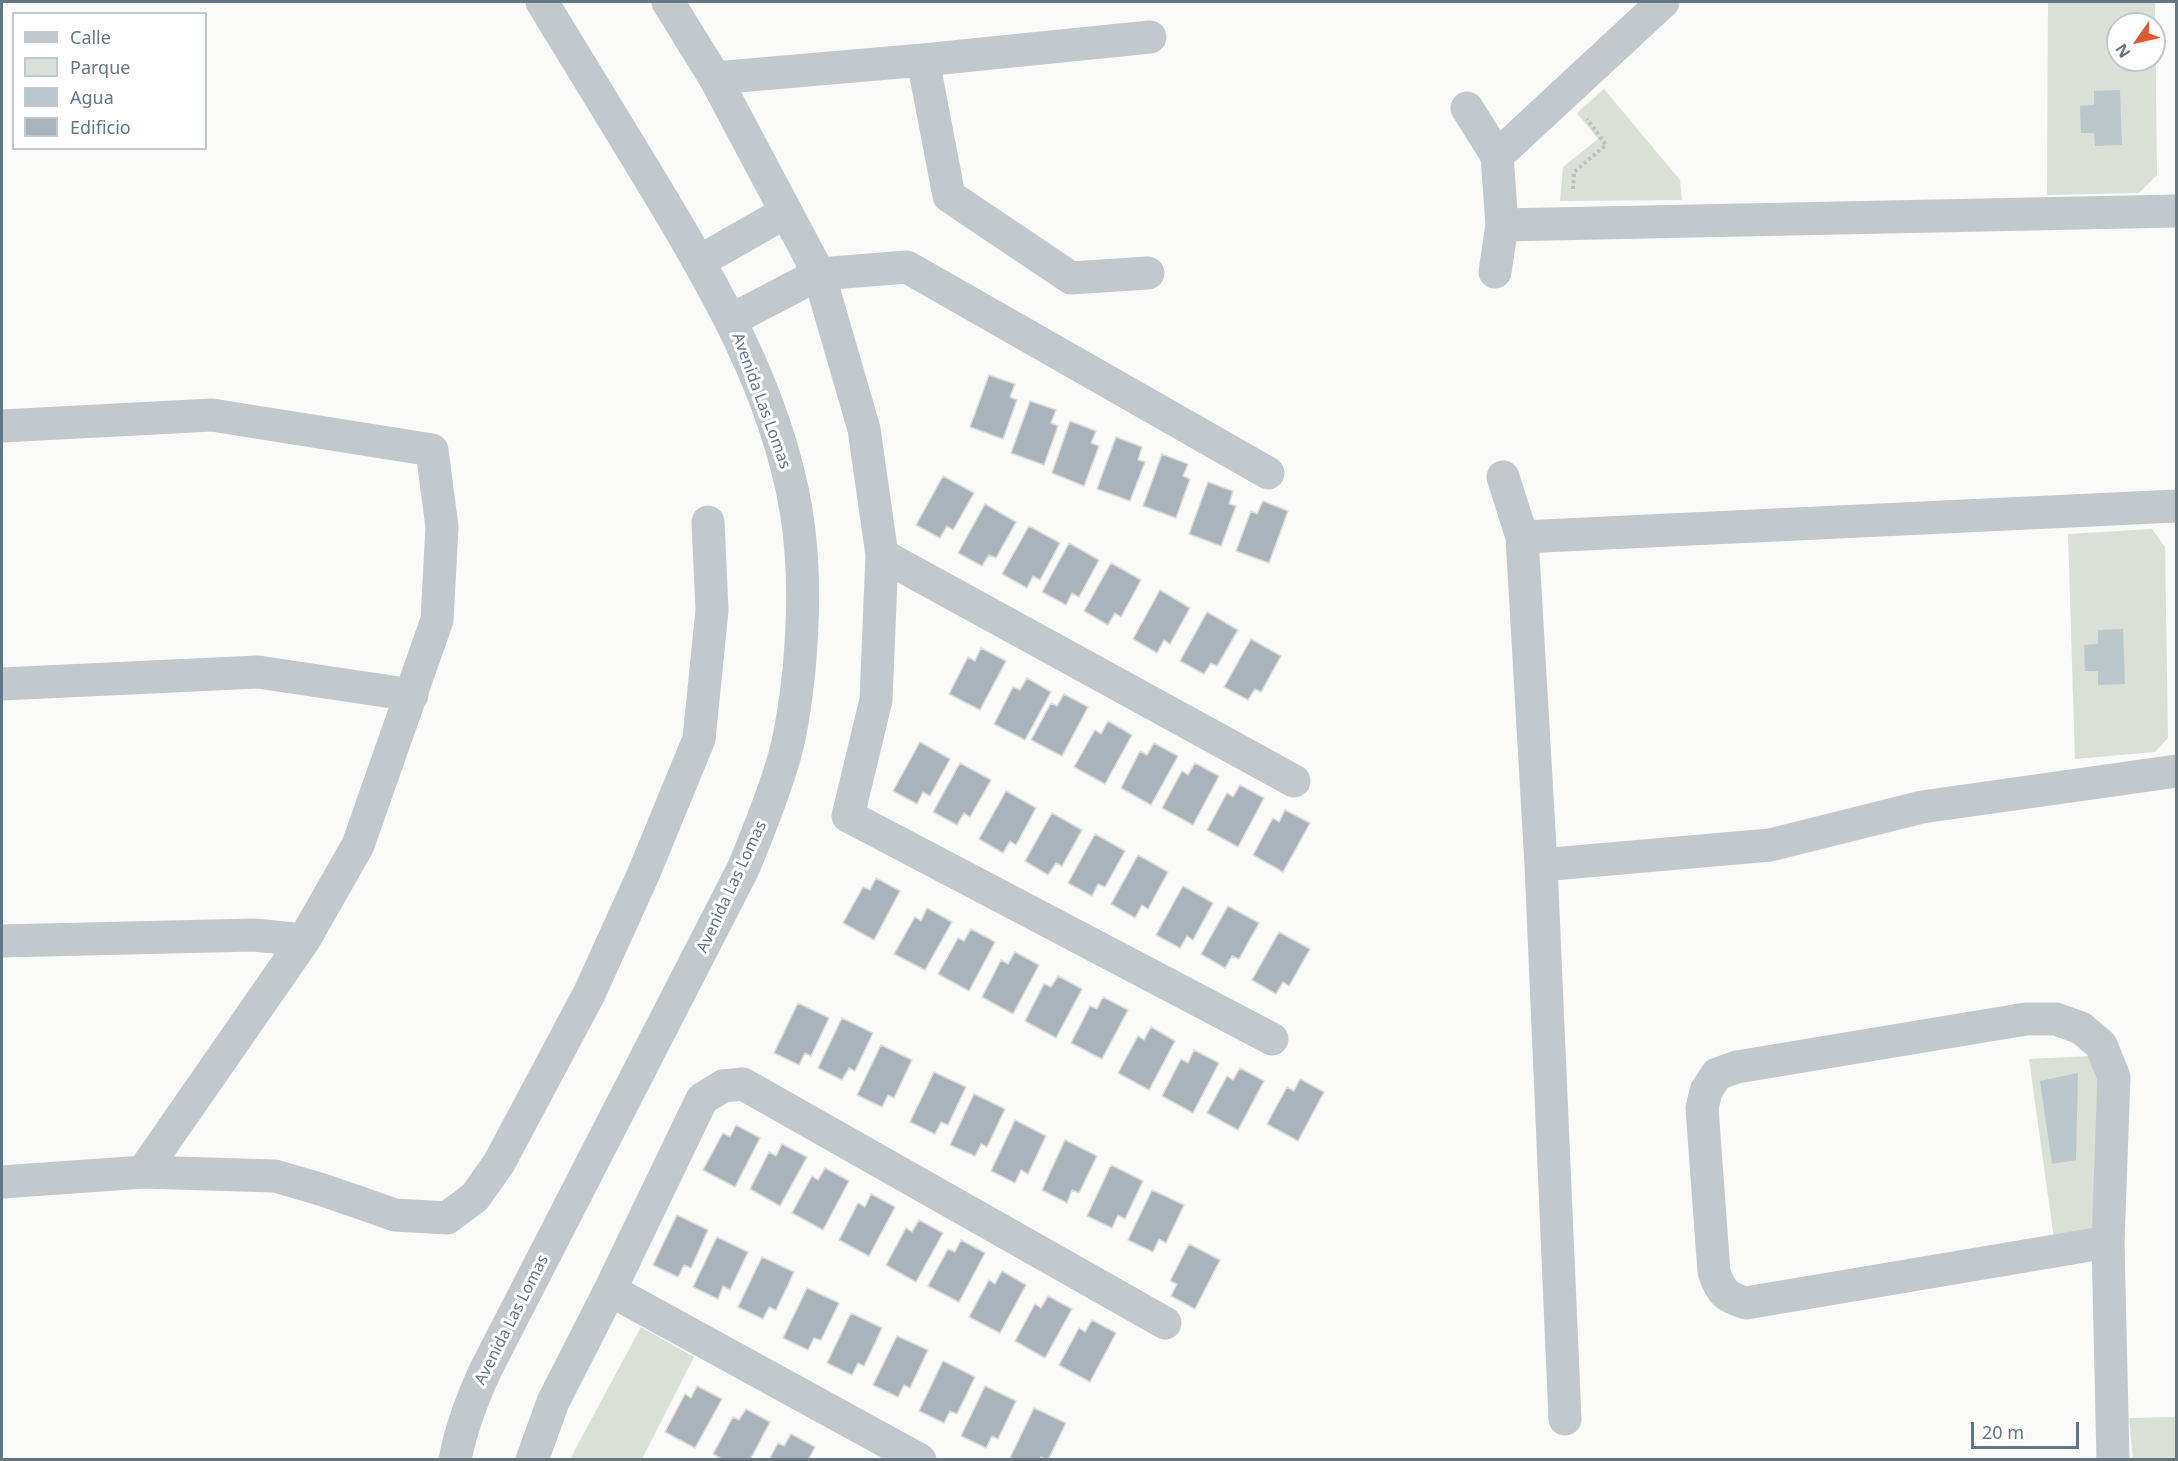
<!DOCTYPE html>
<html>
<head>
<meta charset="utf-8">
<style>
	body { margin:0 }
	#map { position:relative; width:2178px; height:1461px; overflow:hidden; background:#fafaf8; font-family:"Noto Sans",sans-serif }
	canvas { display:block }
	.frame { position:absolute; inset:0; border:3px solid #657683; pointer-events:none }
	.legend { position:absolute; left:12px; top:12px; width:195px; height:138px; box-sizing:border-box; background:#fff; border:2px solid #c1c8cd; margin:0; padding:8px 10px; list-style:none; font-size:18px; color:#657683 }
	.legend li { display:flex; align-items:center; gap:12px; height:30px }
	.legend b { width:30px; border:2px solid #c1c8cd }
	.north { position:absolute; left:2106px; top:12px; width:60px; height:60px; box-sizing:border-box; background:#fff; border:2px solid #c1c8cd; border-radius:50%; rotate:236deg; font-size:16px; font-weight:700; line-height:24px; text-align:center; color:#657683 }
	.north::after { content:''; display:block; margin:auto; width:21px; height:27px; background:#e4572e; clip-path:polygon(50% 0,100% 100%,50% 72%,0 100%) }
	.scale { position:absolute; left:1971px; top:1422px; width:108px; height:27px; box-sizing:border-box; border:3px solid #657683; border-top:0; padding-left:8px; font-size:18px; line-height:21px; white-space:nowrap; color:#657683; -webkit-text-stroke:4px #fff; paint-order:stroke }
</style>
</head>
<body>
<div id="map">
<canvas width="2178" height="1461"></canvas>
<div class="frame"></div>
<ul class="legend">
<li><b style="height:8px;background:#c3c8cc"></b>Calle</li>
<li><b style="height:16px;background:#dadfd7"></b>Parque</li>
<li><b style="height:16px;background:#bbc7cb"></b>Agua</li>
<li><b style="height:16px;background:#aab3b9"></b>Edificio</li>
</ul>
<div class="north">N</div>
<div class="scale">20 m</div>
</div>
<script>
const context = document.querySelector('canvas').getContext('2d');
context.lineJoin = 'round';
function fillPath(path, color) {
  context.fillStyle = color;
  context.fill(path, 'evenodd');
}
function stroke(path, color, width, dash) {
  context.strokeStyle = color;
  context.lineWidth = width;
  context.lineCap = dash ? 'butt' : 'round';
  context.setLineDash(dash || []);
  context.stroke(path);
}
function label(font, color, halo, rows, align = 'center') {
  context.font = font + ' "Noto Sans",sans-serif';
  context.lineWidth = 6;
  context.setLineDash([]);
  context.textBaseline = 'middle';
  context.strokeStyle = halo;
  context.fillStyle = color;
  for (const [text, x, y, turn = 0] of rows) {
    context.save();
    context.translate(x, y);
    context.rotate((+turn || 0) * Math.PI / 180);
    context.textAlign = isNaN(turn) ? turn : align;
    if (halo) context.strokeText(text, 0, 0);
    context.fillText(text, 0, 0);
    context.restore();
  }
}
fillPath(new Path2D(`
	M2048 2H2155L2157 175 2139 193 2047 195ZM2118 24H2154V60H2118Z
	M1604 89 1680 180 1682 200 1560 201 1563 167 1598 139 1577 113Z
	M2152 529 2165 547 2168 738 2155 752 2075 759 2068 534Z
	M2091 1056 2100 1078 2095 1229 2054 1239 2029 1059Z
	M641 1327 694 1357 642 1459H570Z
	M2176 1417V1459H2133L2129 1418Z`), '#dadfd7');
fillPath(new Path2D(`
	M2120 90 2122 145 2095 146 2094 133H2081L2080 106 2094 105V91Z
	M2123 629 2125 684 2098 685V671H2085L2084 645 2098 644V630Z
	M2078 1073 2076 1160 2052 1164 2040 1081Z`), '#bbc7cb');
const building = new Path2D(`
	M989 375 1015 384 1010 397 1017 400 1003 439 970 427Z
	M1030 401 1056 410 1051 423 1058 426 1044 465 1011 453Z
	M1070 421 1096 431 1091 443 1099 446 1084 486 1052 473Z
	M1116 437 1142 447 1138 460 1145 462 1130 501 1097 489Z
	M1162 454 1188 464 1183 476 1190 479 1176 518 1143 506Z
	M943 476 974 493 953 530 947 526 940 538 916 525Z
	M1208 482 1233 491 1229 504 1236 506 1221 546 1189 534Z
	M1263 501 1288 511 1269 563 1236 551 1251 511 1257 514Z
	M985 504 1016 522 996 558 989 555 982 566 958 553Z
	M1029 526 1060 543 1040 580 1033 576 1027 588 1002 574Z
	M1069 543 1099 560 1079 597 1072 593 1066 605 1042 592Z
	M1111 563 1141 580 1121 617 1115 613 1108 625 1084 611Z
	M1160 590 1190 608 1170 644 1164 640 1157 653 1133 639Z
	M1207 612 1238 630 1217 666 1211 663 1204 674 1180 661Z
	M1251 639 1281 656 1261 692 1255 689 1248 700 1224 687Z
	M981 648 1006 661 980 710 949 694 968 657 975 661Z
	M1027 678 1051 692 1025 740 994 724 1013 687 1020 690Z
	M1064 694 1088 707 1062 756 1031 740 1051 703 1057 706Z
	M1108 721 1132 735 1105 784 1074 767 1095 730 1101 734Z
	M920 742 950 759 930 796 923 792 917 804 893 791Z
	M1154 743 1178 756 1151 805 1121 788 1140 751 1147 755Z
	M960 763 991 780 970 817 964 813 957 825 933 812Z
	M1195 763 1219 776 1193 825 1162 808 1182 771 1188 775Z
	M1240 785 1264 798 1238 847 1207 830 1227 793 1233 797Z
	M1006 791 1036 808 1016 845 1010 841 1003 853 979 839Z
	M1285 810 1310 823 1283 872 1253 855 1273 818 1279 822Z
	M1052 813 1082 830 1062 866 1056 863 1048 875 1025 861Z
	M1095 834 1125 851 1105 887 1098 884 1092 896 1068 883Z
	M1138 855 1168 872 1148 909 1142 905 1135 918 1111 904Z
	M876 878 900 891 874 940 843 923 863 887 870 890Z
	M1183 886 1213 903 1193 940 1187 936 1180 948 1156 935Z
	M1228 906 1259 923 1239 959 1232 956 1225 968 1201 954Z
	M927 908 952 922 925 970 894 954 915 917 921 921Z
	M971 929 995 942 969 991 938 974 958 938 964 941Z
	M1279 932 1310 949 1289 986 1283 982 1276 994 1252 980Z
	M1015 952 1039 965 1013 1014 982 997 1001 960 1008 964Z
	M1058 976 1082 989 1056 1038 1025 1021 1044 984 1051 987Z
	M1103 997 1128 1010 1102 1059 1071 1043 1090 1006 1097 1009Z
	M798 1003 829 1018 811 1056 805 1053 799 1065 774 1053Z
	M842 1018 873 1033 855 1071 849 1068 842 1080 818 1068Z
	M1151 1027 1175 1041 1149 1090 1118 1073 1138 1036 1144 1040Z
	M881 1045 912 1060 894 1098 888 1095 882 1107 857 1095Z
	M1194 1050 1219 1063 1193 1113 1162 1096 1181 1059 1188 1063Z
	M1240 1068 1264 1081 1238 1130 1207 1113 1227 1076 1233 1080Z
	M934 1072 966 1087 948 1125 941 1122 935 1134 910 1122Z
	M1300 1079 1324 1092 1298 1141 1267 1124 1287 1087 1294 1091Z
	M974 1094 1005 1109 987 1147 981 1144 975 1156 950 1145Z
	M1015 1120 1046 1136 1028 1174 1021 1170 1015 1183 991 1171Z
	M736 1125 760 1138 735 1187 703 1170 723 1133 730 1137Z
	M1065 1140 1097 1156 1079 1193 1072 1190 1067 1203 1042 1190Z
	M782 1144 807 1157 780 1206 750 1189 769 1152 776 1156Z
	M1111 1165 1143 1181 1125 1219 1118 1215 1112 1228 1087 1216Z
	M825 1168 849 1181 823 1230 792 1213 812 1176 818 1180Z
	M1152 1190 1184 1205 1166 1243 1159 1239 1153 1252 1128 1240Z
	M871 1194 895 1207 869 1256 839 1240 858 1203 865 1207Z
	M677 1215 708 1230 691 1268 684 1265 678 1277 653 1265Z
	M919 1220 943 1233 916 1282 886 1265 906 1228 912 1232Z
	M717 1237 748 1252 730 1290 723 1286 718 1299 693 1287Z
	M961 1240 985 1253 959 1302 928 1286 948 1249 955 1252Z
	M1189 1244 1220 1260 1195 1309 1171 1296 1177 1284 1170 1281Z
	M762 1257 794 1272 776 1310 769 1307 763 1319 738 1307Z
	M1002 1271 1026 1285 1000 1333 969 1317 989 1280 995 1284Z
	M807 1288 839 1303 821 1340 814 1338 808 1350 783 1338Z
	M1048 1296 1072 1309 1045 1358 1015 1341 1035 1304 1041 1308Z
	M851 1313 882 1328 864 1366 858 1363 852 1375 827 1363Z
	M1092 1320 1116 1333 1090 1382 1059 1365 1079 1328 1085 1332Z
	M897 1336 928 1350 910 1388 904 1385 898 1397 873 1385Z
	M943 1361 975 1377 957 1414 950 1411 944 1423 919 1411Z
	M697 1386 722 1399 695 1448 665 1432 685 1394 691 1398Z
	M985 1386 1016 1401 998 1439 992 1436 986 1448 961 1436Z
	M1034 1408 1066 1423 1048 1460 1041 1457 1040 1460H1014L1010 1458Z
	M746 1409 770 1422 750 1460H724L713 1454 733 1417 739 1420Z
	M791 1434 815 1447 808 1460H769L778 1443 784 1446Z`);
fillPath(building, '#aab3b9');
stroke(building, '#dcdcda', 1.5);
stroke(new Path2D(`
	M1573 189 1574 172 1606 145 1587 119`), '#bbbfc2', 4, [3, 3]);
stroke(new Path2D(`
	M668 2 715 78 819 274 864 429 882 555 876 700 848 816 1272 1039
	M923 60 949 196 1071 278 1148 273
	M715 78 923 60 1150 37
	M1467 108 1497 156
	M1502 225 2176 211
	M700 261 786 212
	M1495 272 1502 225 1497 156 1663 2
	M731 320 819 274 907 267 1268 473
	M2 426 212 415 432 450 442 527 437 620 358 845 304 940 143 1172
	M1503 477 1522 537 1541 865 1565 1419
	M1522 537 2176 506
	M882 555 1294 781
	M2 684 258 672 412 695
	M1541 865 1770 845 1922 807 2176 771
	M2 941 254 935 304 940
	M2 1182 143 1172 275 1176 323 1190 395 1215 447 1218 475 1197 499 1163 589 994 643 875 699 739 712 610 708 522
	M2108 1242 1746 1303C1726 1297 1721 1293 1714 1272L1702 1108 1706 1091 1717 1074 1737 1067 2026 1019H2056L2081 1028 2101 1045 2114 1077 2108 1242 2113 1460
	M610 1290 920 1460
	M455 1460C461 1428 472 1399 486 1369L743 869C758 833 773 796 784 758 792 730 796 699 799 670 804 616 805 563 796 510 776 390 712 281 650 179 614 120 578 61 542 2
	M532 1460 553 1402 610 1290 702 1099 723 1086 743 1084 1165 1323`), '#c3c8cc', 33);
label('16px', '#657683', '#fff', [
	["Avenida Las Lomas",761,401,70],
	["Avenida Las Lomas",732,887,-65],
	["Avenida Las Lomas",512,1320,-63]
]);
</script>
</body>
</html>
